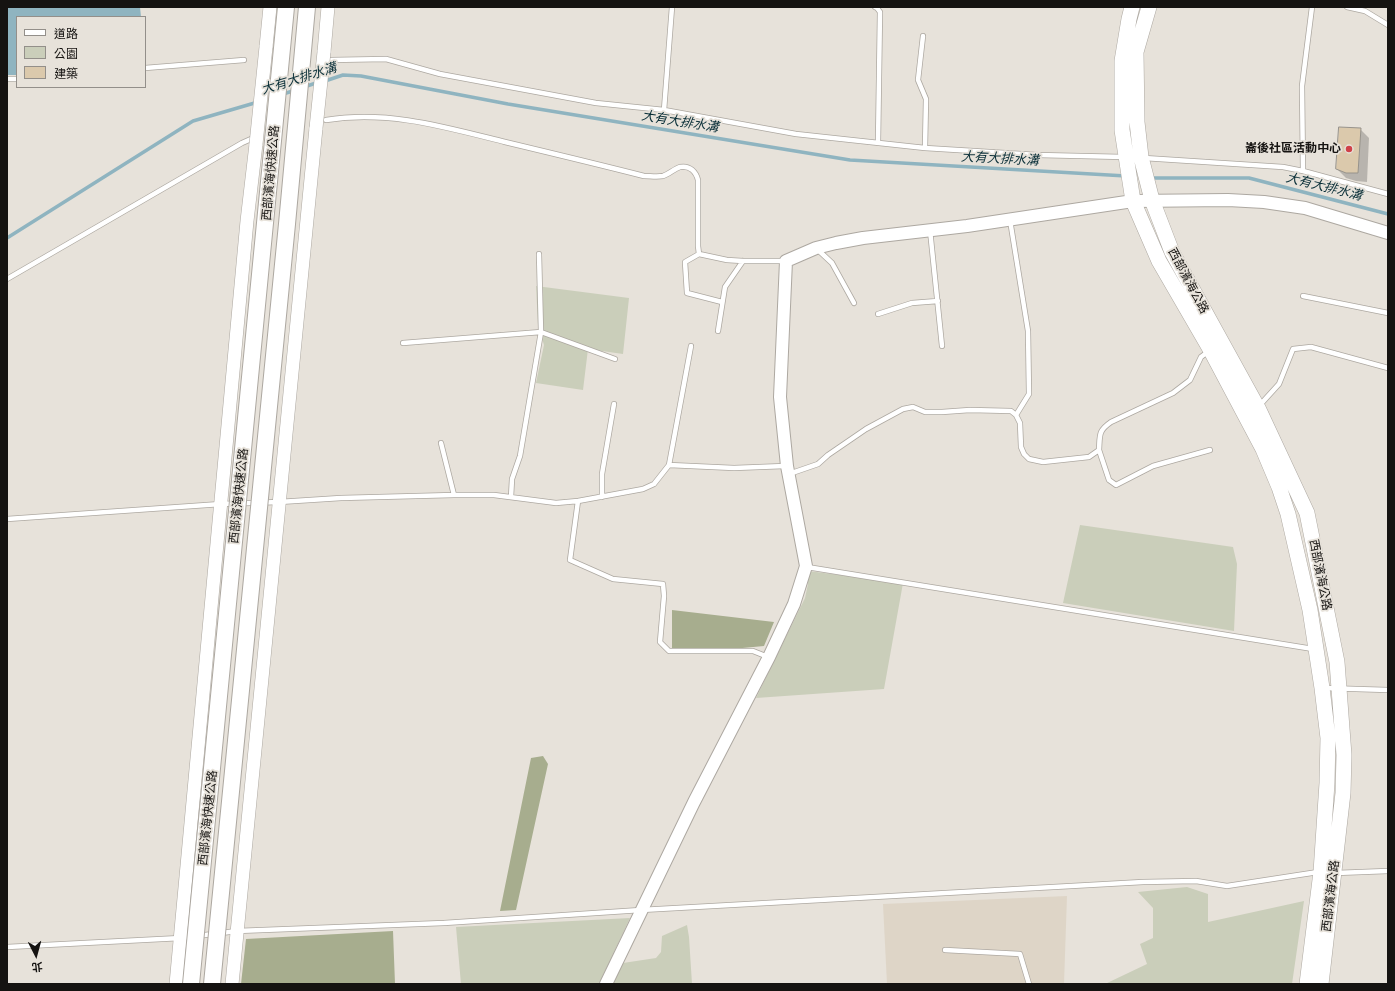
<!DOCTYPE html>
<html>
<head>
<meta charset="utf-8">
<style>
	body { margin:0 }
	#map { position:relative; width:1395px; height:991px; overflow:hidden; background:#e7e2da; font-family:"PT Sans","Noto Sans TC",sans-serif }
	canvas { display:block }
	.frame { position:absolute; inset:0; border:8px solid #151311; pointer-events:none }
	.legend { position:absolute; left:16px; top:16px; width:130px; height:72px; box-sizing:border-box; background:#e7e2da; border:1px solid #938f8a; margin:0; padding:5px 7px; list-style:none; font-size:12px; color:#151311 }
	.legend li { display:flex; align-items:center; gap:8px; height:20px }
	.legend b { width:20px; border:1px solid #938f8a }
	.north { position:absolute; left:16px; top:935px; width:40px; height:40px; -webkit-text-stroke:3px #e7e2da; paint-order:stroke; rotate:174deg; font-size:11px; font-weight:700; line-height:16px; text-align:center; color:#151311 }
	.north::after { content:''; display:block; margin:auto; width:14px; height:18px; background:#151311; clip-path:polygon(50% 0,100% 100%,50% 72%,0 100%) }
</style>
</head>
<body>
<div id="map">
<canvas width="1395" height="991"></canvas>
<div class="frame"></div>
<ul class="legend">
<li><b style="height:5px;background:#fff"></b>道路</li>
<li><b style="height:11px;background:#caceba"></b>公園</li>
<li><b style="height:11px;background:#dbc9ac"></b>建築</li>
</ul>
<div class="north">北</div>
</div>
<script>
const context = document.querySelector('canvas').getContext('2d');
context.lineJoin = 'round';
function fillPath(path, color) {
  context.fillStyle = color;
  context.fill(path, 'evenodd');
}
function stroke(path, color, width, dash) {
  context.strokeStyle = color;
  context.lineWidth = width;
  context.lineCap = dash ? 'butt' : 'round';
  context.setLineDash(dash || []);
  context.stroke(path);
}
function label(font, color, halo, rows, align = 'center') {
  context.font = font + ' "PT Sans","Noto Sans TC",sans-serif';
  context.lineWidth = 3.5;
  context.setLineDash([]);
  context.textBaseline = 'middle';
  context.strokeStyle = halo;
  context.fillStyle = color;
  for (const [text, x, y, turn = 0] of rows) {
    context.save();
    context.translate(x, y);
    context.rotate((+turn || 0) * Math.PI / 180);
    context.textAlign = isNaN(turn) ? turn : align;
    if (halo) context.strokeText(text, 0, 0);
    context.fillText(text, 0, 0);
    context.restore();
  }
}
fillPath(new Path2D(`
	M1067 896 1064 984H887L883 904Z`), '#ded5c7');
fillPath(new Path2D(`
	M536 286 629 298 623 354 588 349 583 390 536 383 544 345 538 325Z
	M1080 525 1233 547 1237 564 1234 631 1063 603Z
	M808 571 903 583 884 689 756 698 805 598 808 584Z
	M1187 887 1208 894V922L1304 901 1292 984H1105L1147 964 1140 944 1153 938V908L1138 892Z
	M630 918 599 984H461L456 927Z
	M687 925 689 937 692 984H612L623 963 656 958 661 952 662 936Z`), '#caceba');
fillPath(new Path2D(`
	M672 610 774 622 764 646 689 653 672 648Z
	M543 756 548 764 516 910 500 911 531 758Z
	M393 931 395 984H241L246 939Z`), '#a7ad8e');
fillPath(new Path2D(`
	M7 7H140L141 17H17V75H7Z`), '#8fb4c0');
fillPath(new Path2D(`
	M1360 129 1369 138 1367 182 1356 181 1346 178 1337 169Z`), '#0003');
stroke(new Path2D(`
	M325 81 343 75 361 76 508 104 850 160 1126 176
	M304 87 319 82
	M283 94 296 90
	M1150 178H1249L1388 214
	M7 238 193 121 258 102`), '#8fb4c0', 3.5);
const building = new Path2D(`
	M1339 127 1361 128 1358 173H1346L1336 169Z`);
fillPath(building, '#dbc9ac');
stroke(building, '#96928b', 1);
const service = new Path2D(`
	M875 7 877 8 880 12 878 143
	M1347 7 1365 11 1388 25
	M923 36 918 80 926 99 925 148
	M331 60 386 59 440 74 596 103 664 110 796 134 925 148 1038 155 1124 157
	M145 68 244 60
	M7 79H17
	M664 110 672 7
	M326 120C388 110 445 127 505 142 551 153 597 164 644 176 650 176 657 177 663 176 669 174 674 169 680 167 690 165 696 172 698 180V246L699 254 727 260 743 261H784
	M1144 158 1283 167 1303 171 1388 194
	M1303 171 1302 86 1312 7
	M1010 220 1028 331 1029 394 1016 415
	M930 230 942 346
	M817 249 832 263 854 303
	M699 254 685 262 687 293 722 302
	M7 279 242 143 251 139
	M1303 296 1388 313
	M878 314 912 303 938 301
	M718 331 725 287 743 261
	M403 343 541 332 615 359
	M1259 406 1279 384 1293 349 1311 347 1388 368
	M441 443 454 495
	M1099 450 1109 480 1116 485 1153 466 1210 450
	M669 465 691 346
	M789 474 818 464 828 455 866 429 903 409 913 407 925 412H942L970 410 1011 411 1016 415 1020 423 1021 447 1024 454 1029 459 1043 462 1089 457 1099 450C1100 435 1098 431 1111 422L1173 393 1190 380 1201 357 1209 351
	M511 497 512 479 520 456 541 332 539 254
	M602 497V474L614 404
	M578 501 570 560 613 579 663 584 664 596 660 642 669 651H753L768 657
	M7 519 221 504 279 502 341 498 454 495H494L556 503 578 501 643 489 654 484 669 465 734 468 785 466
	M807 567 1313 649
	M1324 688 1388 690
	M1336 873 1388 871
	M7 947 181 938 237 931 444 923 641 910 1143 882 1196 881 1227 886 1318 872
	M945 950 1020 954 1029 984`);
const tertiary = new Path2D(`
	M606 984 694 802 769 657 794 604 806 566 787 466 780 397 786 261 816 248 836 243 863 238 967 226 1133 201 1228 200 1264 202 1305 208 1388 233`);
const secondary = new Path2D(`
	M266 47 270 7
	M324 52 328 7
	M176 984 247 221 256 144
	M232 984 316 128`);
const primary = new Path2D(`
	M1132 7 1129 19 1122 61V130L1133 201 1159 261 1210 349 1263 449 1279 487 1288 514 1310 610 1322 688 1328 738 1327 783 1321 872 1307 984
	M1149 7 1136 52 1137 122 1141 157 1152 200 1172 252 1258 408 1307 513 1337 662 1344 755 1343 793 1321 984`);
stroke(service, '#ada8a1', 6);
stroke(tertiary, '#ada8a1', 14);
stroke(secondary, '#ada8a1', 14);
stroke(primary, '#ada8a1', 16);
stroke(service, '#fff', 4.5);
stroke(tertiary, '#fff', 12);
stroke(secondary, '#fff', 13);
stroke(primary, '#fff', 15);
const secondaryBridge = new Path2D(`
	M316 128 324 52
	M256 144 266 47`);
const trunkBridge = new Path2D(`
	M191 984 286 7
	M212 984 287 224 307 7`);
stroke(secondaryBridge, '#ada8a1', 14, []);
stroke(trunkBridge, '#ada8a1', 18, []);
stroke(secondaryBridge, '#fff', 13);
stroke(trunkBridge, '#fff', 16);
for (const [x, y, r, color] of [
	[1349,149,4,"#d04148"]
]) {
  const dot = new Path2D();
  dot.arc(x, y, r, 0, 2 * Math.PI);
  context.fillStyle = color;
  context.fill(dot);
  stroke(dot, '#e7e2da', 1.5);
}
label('bold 12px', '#151311', '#e7e2da', [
	["崙後社區活動中心",1341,149]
], 'right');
label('12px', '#151311', '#e7e2da', [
	["西部濱海快速公路",271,173,-85],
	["西部濱海公路",1188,281,62],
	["西部濱海快速公路",239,496,-84],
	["西部濱海公路",1320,575,79],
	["西部濱海快速公路",208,818,-84],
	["西部濱海公路",1331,896,-83]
]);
label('italic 13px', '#0a2f38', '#e7e2da', [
	["大有大排水溝",299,79,-17],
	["大有大排水溝",680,122,9],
	["大有大排水溝",1000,159,3],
	["大有大排水溝",1324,187,14]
]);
</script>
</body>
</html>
